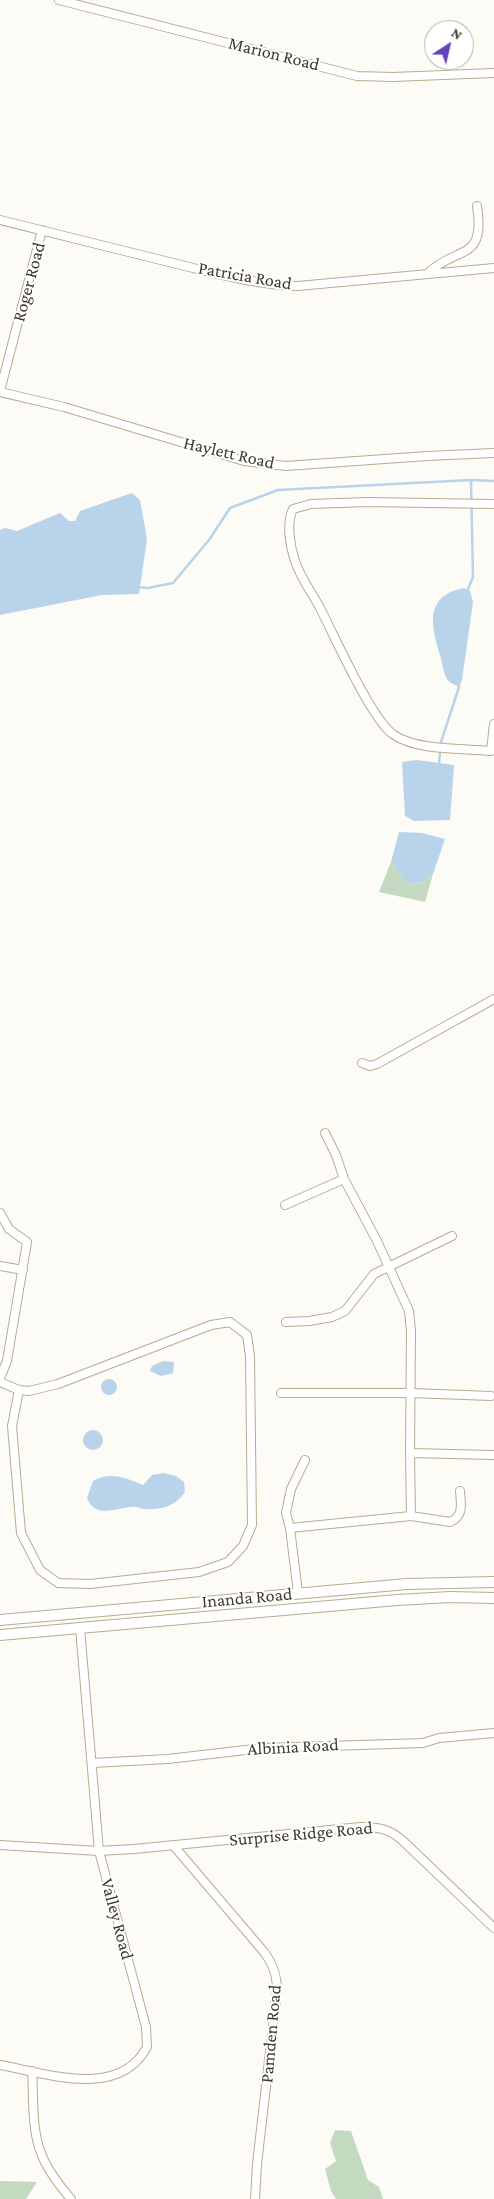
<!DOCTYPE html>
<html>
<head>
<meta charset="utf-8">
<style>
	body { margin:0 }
	#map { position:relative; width:494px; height:2199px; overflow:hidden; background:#fdfbf5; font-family:"Crimson Pro",serif }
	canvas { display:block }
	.north { position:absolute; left:424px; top:20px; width:50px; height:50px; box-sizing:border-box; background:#fff; border:1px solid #b2b0ab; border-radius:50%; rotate:35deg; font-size:14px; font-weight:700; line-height:20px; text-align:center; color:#3f3a2e }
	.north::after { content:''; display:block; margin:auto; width:18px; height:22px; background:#6143bc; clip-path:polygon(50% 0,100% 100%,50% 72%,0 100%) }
</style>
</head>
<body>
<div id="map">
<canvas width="494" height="2199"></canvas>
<div class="north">N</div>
</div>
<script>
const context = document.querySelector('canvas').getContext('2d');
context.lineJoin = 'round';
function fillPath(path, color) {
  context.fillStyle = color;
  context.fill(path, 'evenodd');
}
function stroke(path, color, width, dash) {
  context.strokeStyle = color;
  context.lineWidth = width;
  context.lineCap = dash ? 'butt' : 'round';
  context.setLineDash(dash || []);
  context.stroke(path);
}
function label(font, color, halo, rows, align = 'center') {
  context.font = font + ' "Crimson Pro",serif';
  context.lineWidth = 4;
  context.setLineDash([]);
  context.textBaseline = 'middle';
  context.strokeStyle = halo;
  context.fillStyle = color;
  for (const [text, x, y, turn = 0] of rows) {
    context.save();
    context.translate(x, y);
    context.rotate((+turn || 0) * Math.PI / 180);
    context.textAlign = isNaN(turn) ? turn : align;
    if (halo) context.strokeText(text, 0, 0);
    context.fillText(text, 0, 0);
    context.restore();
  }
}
fillPath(new Path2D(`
	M391 862 408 885 424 882 433 874 425 902 379 892Z
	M335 2130 351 2131 368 2180 379 2187 383 2199H336L331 2191 325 2169 336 2161 330 2143Z
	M0 2181H4L37 2182 26 2199H0Z`), '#c3d9c0');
fillPath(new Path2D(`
	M132 493 140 500 147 539 139 594 102 595 0 615V530L5 528 17 531 60 513 69 521H75L80 511Z
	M464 588 470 591 473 602 462 680 459 688C456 684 450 684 447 679 443 672 442 660 439 652 431 623 425 596 464 588Z
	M417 760 454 765 450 820 414 821 405 816 402 762Z
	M399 832 422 833 445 839 433 874 424 882 408 885 391 862Z
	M163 1361 174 1362 173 1373 161 1376 150 1371 152 1366Z
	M101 1387a8 8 0 1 1 16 0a8 8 0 1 1-16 0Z
	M83 1440a10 10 0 1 1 20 0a10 10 0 1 1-20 0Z
	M163 1473 176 1476 184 1482 185 1492C175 1507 161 1510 143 1509 140 1508 135 1506 132 1507 115 1508 95 1519 87 1498L93 1481C110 1471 126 1478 143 1485L152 1475Z`), '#b8d3ea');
stroke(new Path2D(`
	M139 587 148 588 173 583 209 540 230 508 278 490 471 480 494 481
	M467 592 473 577 471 480
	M439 763 441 742 459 687`), '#b8d3ea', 2.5);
const street = new Path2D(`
	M59 0 357 76 393 77 494 73
	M0 220C62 235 123 251 185 266 222 275 259 285 298 286L494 268
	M427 274C456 245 486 263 477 206
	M0 391 42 230
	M0 392 64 407 244 461 286 466 427 456 494 453
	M494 504 367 502 311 504 293 509C286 523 290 546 295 561 300 577 312 593 320 608 334 635 372 721 394 735 418 751 462 748 491 751L494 724
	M362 1063 370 1066 377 1064 494 999
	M325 1133 336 1155 344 1179 377 1241 409 1311 411 1331 410 1453 411 1516
	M285 1205 344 1179
	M0 1213 9 1229 27 1242 7 1361 0 1378
	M0 1266 23 1270
	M286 1322 309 1321 332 1317 345 1311 374 1274 452 1236
	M0 1382 19 1390 29 1391 58 1384 211 1325 230 1322 247 1335 250 1356 252 1525 243 1546 228 1562 199 1572 90 1584 58 1583 40 1570 21 1533 12 1426 19 1390
	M281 1393H411L491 1396
	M410 1453 494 1455
	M290 1528 411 1516 450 1522C464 1516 461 1504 460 1491
	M298 1593 290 1528 286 1513 291 1489 305 1460
	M92 1763 168 1759 263 1748 423 1743 439 1738 494 1733
	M0 1845 99 1851 134 1849 361 1827C379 1827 390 1829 403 1841L494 1928
	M173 1845 264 1952C273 1964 277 1975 277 1991L257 2164 255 2199
	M0 2065C45 2073 119 2100 147 2047L146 2027 99 1851 80 1628
	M32 2071C34 2096 31 2128 41 2153 47 2170 59 2185 71 2199`);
const secondary = new Path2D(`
	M0 1620 407 1584 494 1582
	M0 1635 397 1600 450 1597 494 1598`);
stroke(street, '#b7ac8e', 10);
stroke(secondary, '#b7ac8e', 12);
stroke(street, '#fff', 8);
stroke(secondary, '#fff', 10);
label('18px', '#3f3a2e', '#fff', [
	["Marion Road",274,54,14],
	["Patricia Road",245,276,10],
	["Roger Road",29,282,-75],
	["Haylett Road",229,453,13],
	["Inanda Road",247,1598,-5],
	["Albinia Road",293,1747,-3],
	["Surprise Ridge Road",301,1834,-5],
	["Valley Road",117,1919,75],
	["Pamden Road",271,2034,-85]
]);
</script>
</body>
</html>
